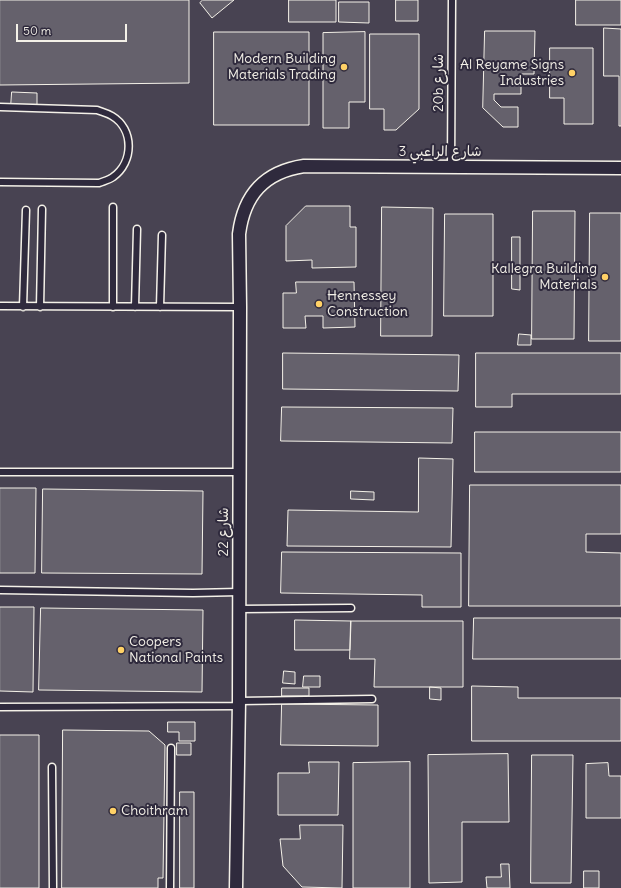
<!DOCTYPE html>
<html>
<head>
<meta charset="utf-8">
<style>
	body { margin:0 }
	#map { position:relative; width:621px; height:888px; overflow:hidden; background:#3b3647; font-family:Delius,sans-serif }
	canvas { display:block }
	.scale { position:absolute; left:16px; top:24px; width:111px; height:18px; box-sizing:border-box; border:2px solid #f4f1e8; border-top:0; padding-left:5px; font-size:12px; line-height:14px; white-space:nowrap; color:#f4f1e8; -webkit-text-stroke:3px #2f2a3d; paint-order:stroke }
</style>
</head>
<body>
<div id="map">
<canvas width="621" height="888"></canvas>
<div class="scale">50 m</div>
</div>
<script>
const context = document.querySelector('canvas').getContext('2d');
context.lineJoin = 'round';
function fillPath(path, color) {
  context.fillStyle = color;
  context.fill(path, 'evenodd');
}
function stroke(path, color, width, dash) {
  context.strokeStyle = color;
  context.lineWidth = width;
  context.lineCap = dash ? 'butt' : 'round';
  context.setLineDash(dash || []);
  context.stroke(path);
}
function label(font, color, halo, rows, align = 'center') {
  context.font = font + ' Delius,"Playpen Sans Arabic",sans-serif';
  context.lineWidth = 4;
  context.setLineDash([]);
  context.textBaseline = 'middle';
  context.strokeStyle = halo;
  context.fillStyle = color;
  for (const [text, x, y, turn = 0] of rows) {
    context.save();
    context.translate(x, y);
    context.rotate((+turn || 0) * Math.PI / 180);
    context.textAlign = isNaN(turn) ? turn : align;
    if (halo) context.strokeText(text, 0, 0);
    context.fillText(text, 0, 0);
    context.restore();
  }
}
fillPath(new Path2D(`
	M0 0H621V888H0Z`), '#484352');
const building = new Path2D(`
	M0 0H189V83L0 85Z
	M203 0H234L212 18 200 3Z
	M289 0H336V22H289Z
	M396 0H418V21H396Z
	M576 0H621V25H576Z
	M339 2H369V23L339 22Z
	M604 28 621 29V126H619V76H604Z
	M485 31H535L534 74H521V94H494V100L501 107H518V127H503L483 108Z
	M214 32H309V125H214Z
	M365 32V102H349V128H323V33Z
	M370 34H419V109L396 130H384V109H370Z
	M550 48H593V124H564V98H550Z
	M12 92 37 93V108L11 107Z
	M306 206H350V227H356V267L312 268V260L286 261V226Z
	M382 207 433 208 432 336H381Z
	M533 211H575L574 339H532Z
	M590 213H621V341H589Z
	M445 214H493V316H444Z
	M512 237H520V290L512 289Z
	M296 282H354L355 327 323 328V316H305L306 328H283V293H296Z
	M519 334 531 335V345H518Z
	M283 353 459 355 458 391 283 389Z
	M476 353H621V394H512V407H476Z
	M282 407 453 408 452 443 281 441Z
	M475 432H621V472H475Z
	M419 458 453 459 451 547 287 546 288 510 418 512Z
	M470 485H621V534H586V552L621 553V606H469Z
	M0 488H36L35 573H0Z
	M43 489 203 491 202 574 42 573Z
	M351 491 374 492V500L351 499Z
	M282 552 461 553V607H422V595L281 593Z
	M0 607H34L33 692 0 691Z
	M41 608 203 610 202 692 39 690Z
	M474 618H621V659H473Z
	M295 620 351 621 350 650H295Z
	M351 621H463V687H374L375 659H350Z
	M284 671 295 672V684L283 683Z
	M304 676H320V687H303Z
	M472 686 518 687V698H621V741H472Z
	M430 687 441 688V700L430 699Z
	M282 688H309V696H282Z
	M282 704 378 705V746L281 745Z
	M168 722H195V741H179V732H168Z
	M63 730 149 731 165 745 163 878H158V888H62Z
	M0 735H39V888H0Z
	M177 743H191V755H177Z
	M508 754 509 822H462V882L429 883 428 755Z
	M532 755H573L571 883H531Z
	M309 762H339L338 815H278V773H309Z
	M410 762V888H353V763Z
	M608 763 609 776H621V818H586V764Z
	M180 792H194V888H180Z
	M300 825H343L342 888 302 887 283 866 280 839H300Z
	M501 864H509L510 888H487L486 877H501Z
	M584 871H599V888H584Z`);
fillPath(building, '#65616c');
stroke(building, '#f4f1e8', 1);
const service = new Path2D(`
	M0 107 97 110C102 112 107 113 112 116 134 129 134 162 113 177 109 180 104 181 99 183L0 182
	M451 167 452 0
	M0 306 240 307
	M23 307 26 210
	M40 307 42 209
	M113 307V207
	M135 307 137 229
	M160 307 162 235
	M0 472H240
	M0 590 193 593 239 592
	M239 609 351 608
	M239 701 372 699
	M0 707 239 706
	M52 767 53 888
	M170 888 171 748`);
const minor = new Path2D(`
	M236 888 239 701 240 307 239 234C244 195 264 172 304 166L621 168`);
stroke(service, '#f4f1e8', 9);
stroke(minor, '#f4f1e8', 15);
stroke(service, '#2f2a3d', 6);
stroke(minor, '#2f2a3d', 12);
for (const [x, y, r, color] of [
	[344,67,4,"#ffd166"],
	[572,73,4,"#ffd166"],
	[605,277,4,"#ffd166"],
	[319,304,4,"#ffd166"],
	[121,650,4,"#ffd166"],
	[113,811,4,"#ffd166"]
]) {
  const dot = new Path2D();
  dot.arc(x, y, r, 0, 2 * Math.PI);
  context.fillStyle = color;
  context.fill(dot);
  stroke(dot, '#2f2a3d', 1.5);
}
label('14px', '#f4f1e8', '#2f2a3d', [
	["Modern Building",336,59],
	["Materials Trading",336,75],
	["Al Reyame Signs",564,65],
	["Industries",564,81],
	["Kallegra Building",597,269],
	["Materials",597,285],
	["Hennessey",327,296,"left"],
	["Construction",327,312,"left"],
	["Coopers",129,642,"left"],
	["National Paints",129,658,"left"],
	["Choithram",121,811,"left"]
], 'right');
label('14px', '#f4f1e8', '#2f2a3d', [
	["20b شارع",439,83,-90],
	["شارع الراعبي 3",440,152],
	["شارع 22",224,532,-90]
]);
</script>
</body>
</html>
